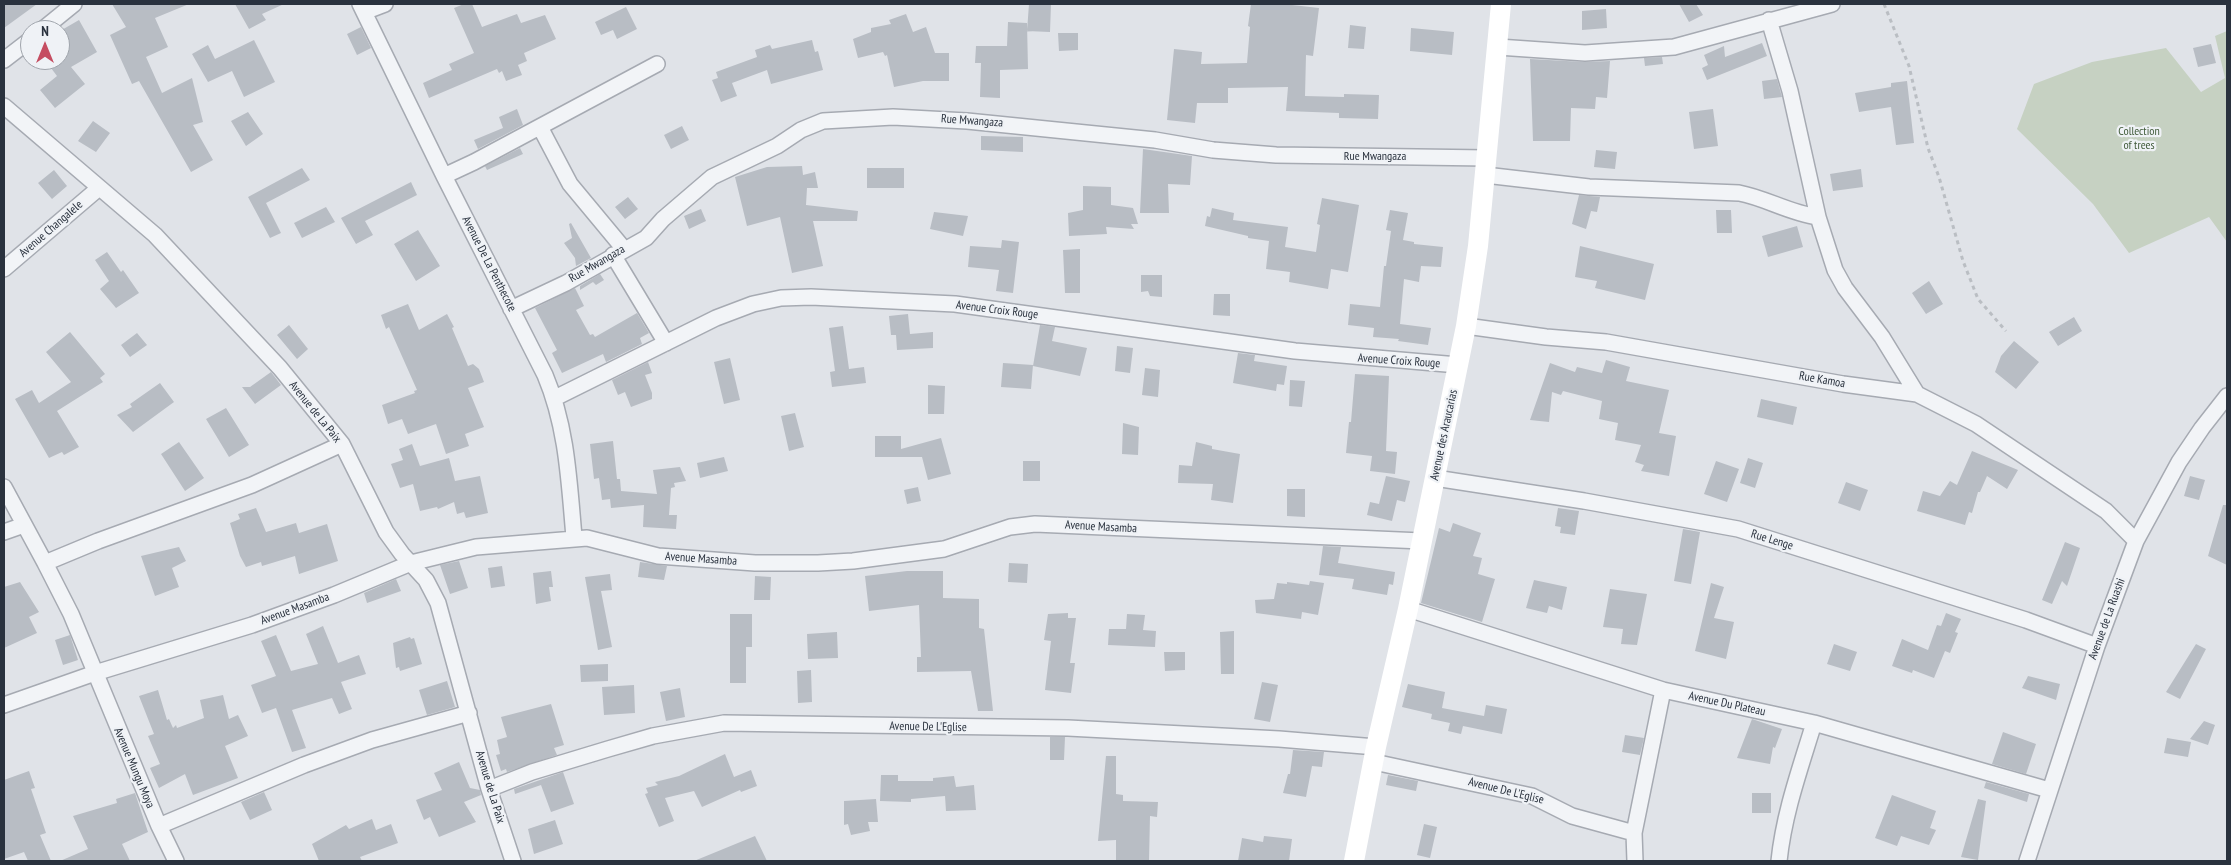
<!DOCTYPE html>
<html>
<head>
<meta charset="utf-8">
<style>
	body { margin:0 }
	#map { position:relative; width:2231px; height:865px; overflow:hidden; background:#e0e3e8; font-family:"PT Sans Narrow",sans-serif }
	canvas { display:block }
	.frame { position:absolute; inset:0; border:5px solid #2a323e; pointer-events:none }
	.north { position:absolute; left:20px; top:20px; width:50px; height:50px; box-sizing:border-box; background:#eff2f6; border:1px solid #a0a5ac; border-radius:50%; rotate:0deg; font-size:14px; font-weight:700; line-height:20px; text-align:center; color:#2a323e }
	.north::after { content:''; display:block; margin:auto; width:18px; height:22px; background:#c54d61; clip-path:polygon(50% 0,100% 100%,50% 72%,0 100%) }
</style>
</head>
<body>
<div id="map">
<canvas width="2231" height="865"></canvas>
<div class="frame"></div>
<div class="north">N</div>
</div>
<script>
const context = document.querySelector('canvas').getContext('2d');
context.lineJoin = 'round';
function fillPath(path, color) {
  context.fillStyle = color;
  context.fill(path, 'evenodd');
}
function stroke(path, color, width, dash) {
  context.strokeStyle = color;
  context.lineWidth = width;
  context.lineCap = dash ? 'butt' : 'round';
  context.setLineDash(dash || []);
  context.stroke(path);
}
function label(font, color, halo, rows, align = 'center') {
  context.font = font + ' "PT Sans Narrow",sans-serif';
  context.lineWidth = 4.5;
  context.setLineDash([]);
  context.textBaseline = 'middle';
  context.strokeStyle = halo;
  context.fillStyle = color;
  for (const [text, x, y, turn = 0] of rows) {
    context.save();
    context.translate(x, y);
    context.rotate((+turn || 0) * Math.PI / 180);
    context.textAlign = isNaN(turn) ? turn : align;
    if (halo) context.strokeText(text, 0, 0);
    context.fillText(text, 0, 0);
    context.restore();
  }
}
fillPath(new Path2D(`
	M2227 31V242L2209 217 2129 253 2093 204 2017 129 2034 84 2092 62 2166 48 2201 92 2225 78 2215 36Z`), '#c6d1c2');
fillPath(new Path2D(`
	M4 4H37L4 28Z
	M112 4H189L155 18 168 47 146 57 162 93 192 78 203 122 193 125 213 160 191 172 139 81 132 84 110 35 126 27Z
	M235 4H284L262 14 266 20 249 29Z
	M464 4H472L482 27 517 14 521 23 545 15 556 39 524 53 527 61 518 65 522 75 506 81 502 71 499 73 497 69 429 98 423 83 452 70 449 64 474 53 454 8Z
	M1029 4H1051L1050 32 1027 31Z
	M1251 4H1283L1319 8 1313 56 1306 55 1305 96 1344 97V94L1379 95 1378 119 1339 118V113L1286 111 1288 87 1228 88V103H1197L1195 123 1167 120 1174 49 1202 52 1201 64 1247 63 1250 27 1248 26Z
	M1679 4H1696L1703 15 1689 22Z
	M626 7 637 29 617 39 613 30 601 35 595 22Z
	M1606 9 1607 28 1582 30V11Z
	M906 14 913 32 926 27 935 53H949V81H923L894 87 887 55 885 56 883 52 858 58 853 39 871 32V28L891 24 889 20Z
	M79 20 97 52 71 67 85 84 55 108 40 90 57 76 45 60H60V31Z
	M1008 22 1027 23 1028 69 1000 70V98L980 97 981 63H975L976 46H1007Z
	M1350 25 1366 27 1364 49 1348 48Z
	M361 27 371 48 357 55 347 34Z
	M1411 28 1454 32 1452 55 1410 51Z
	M1058 33H1078V50L1059 51Z
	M254 40 275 82 244 97 232 71 208 82 192 54 208 45 215 59Z
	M812 40 815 52 818 51 823 70 771 84 767 70 732 83 737 96 721 102 712 80 718 78 716 72 757 57 755 50 770 45 772 49Z
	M1762 43 1767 56 1707 80 1702 68 1708 65 1704 55 1724 46 1725 57Z
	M2211 44 2216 63 2198 67 2193 48Z
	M1662 57 1663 64 1645 66 1644 58Z
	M1530 59 1584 62 1610 61 1607 98 1596 97 1595 109 1571 108 1570 141H1533Z
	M1777 79 1782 97 1764 99 1762 81Z
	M1907 81 1914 143 1896 145 1891 107 1859 112 1855 93 1891 87V83Z
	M517 109 523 125 478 149 474 140 503 128 499 117Z
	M1713 109 1718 146 1694 149 1689 112Z
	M248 112 263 134 246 146 231 121Z
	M93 121 110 133 96 152 78 141Z
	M682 126 689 140 671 149 664 135Z
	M981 136 1023 137V152L981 150Z
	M520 148 523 154 487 170 485 166Z
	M1143 149 1192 156 1190 185 1168 184 1169 213H1140Z
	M1596 150 1617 152 1615 169 1594 167Z
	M802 166 803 175 815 172 818 188H807L806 205 858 211 857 221H813L823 266 792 273 780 217 747 226 735 177 767 167Z
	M302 168 310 180 266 203 281 233 270 238 248 197Z
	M867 168H904V188H867Z
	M1861 169 1863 187 1833 191 1830 174Z
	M54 170 67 186 52 199 38 183Z
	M411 182 417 195 365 221 373 235 356 244 341 218Z
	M1083 186 1111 187V205L1133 208 1138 224H1131L1134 229 1106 227 1107 234 1069 236 1068 213 1083 210Z
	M1579 195 1600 197 1597 212 1591 211 1586 229 1572 224Z
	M628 197 638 209 625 219 615 207Z
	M1322 198 1359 205 1348 272 1331 269 1328 289 1289 282 1290 272 1266 269 1269 241 1248 238V236L1205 226 1207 216 1210 217 1212 208 1234 213 1233 220 1288 227 1285 247 1316 252 1320 225 1317 224Z
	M326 207 335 222 302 238 294 223Z
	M701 209 706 221 689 229 684 216Z
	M1390 210 1408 213 1403 240 1414 242V244L1443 247 1441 267 1421 266 1419 282 1404 279 1400 324 1431 328 1428 345 1398 341 1399 339 1373 337 1374 328 1348 325 1350 304 1380 307 1384 266H1386L1391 231 1386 230Z
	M1716 210H1731L1732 233H1717Z
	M934 212 968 216 963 236 930 229Z
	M571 223 591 258 576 266 575 258 564 243 572 238 569 224Z
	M1797 226 1803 247 1768 257 1762 236Z
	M418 230 440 266 416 281 394 244Z
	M1002 240 1019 242 1013 293 996 291 999 270 968 267 970 246 1001 248Z
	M1580 246 1654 264 1645 300 1595 288 1597 281 1575 277Z
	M1080 249V293H1065L1063 250Z
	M107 252 121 272 123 270 139 293 116 308 100 289 109 281 95 260Z
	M600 274 604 280 596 285 593 282 580 290V286Z
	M1141 275H1162V297L1150 296 1148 291 1141 292Z
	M1929 281 1943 304 1926 314 1912 293Z
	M575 288 584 306 576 310 590 335 593 334 595 337 637 313 649 333 640 338 642 344 606 362 603 354 562 373 552 353 557 350 535 308Z
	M1214 294H1230V316L1213 315Z
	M408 304 419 330 447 314 454 327 452 328 468 366 473 364 479 369 484 382 468 388 484 427 465 434 469 446 446 454 436 424 408 434 402 419 388 424 382 405 415 393 414 391 417 390 389 327 386 329 381 315Z
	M908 314 910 334 933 332V348L897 350 896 335H891L889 316Z
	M2074 317 2082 331 2058 346 2049 332Z
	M289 325 308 349 297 359 277 335Z
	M1040 325 1055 327 1052 341 1087 348 1080 376 1033 366Z
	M843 326 849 369 864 367 866 383 832 387 830 372 835 371 829 328Z
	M70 332 105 374 100 378 103 382 57 411 79 447 64 455 62 452 49 458 15 399 32 390 39 403 71 382 46 352Z
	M137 333 147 345 130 357 121 345Z
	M2014 341 2039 362 2016 389 1995 372 2001 356Z
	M1117 346 1133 348 1130 373 1115 371Z
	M1238 353 1255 355 1254 361 1287 366 1284 385 1277 384 1276 391 1233 383Z
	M730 358 740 400 724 404 714 362Z
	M1606 360 1630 367 1626 381 1669 390 1659 433 1676 436 1669 476 1641 471 1644 465 1635 462 1641 445 1615 440 1618 423 1599 419 1602 401 1563 391 1561 395 1552 392 1549 422 1530 420 1550 363 1575 372 1577 367 1602 373Z
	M648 362 652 373 645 375 652 393V399L631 407 625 392 618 395 612 380Z
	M1003 363 1033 365 1031 389 1001 387Z
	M1145 368 1160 370 1158 397 1142 395Z
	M271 372 281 385 255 404 242 387H250Z
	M1355 374 1389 376 1386 451 1397 452 1395 474 1370 471 1372 456 1346 453 1349 422H1351Z
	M1290 380 1305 381 1302 407 1289 406Z
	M160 383 174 402 133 432 117 415 132 407 130 404Z
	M928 385 945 386 944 414H928Z
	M1761 399 1797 407 1793 425 1757 417Z
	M226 408 249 445 229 457 206 419Z
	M795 413 804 447 789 451 781 416Z
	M1123 423 1139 427 1138 455 1122 454Z
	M875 436H901V449L941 438 951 474 928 480 922 457H875Z
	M613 441 617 479H620L621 491 657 494 653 470 680 467 686 481 674 483 675 487 671 488 669 515H677L676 529 643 527 644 505 611 508 610 499 602 500 599 478 594 479 590 444Z
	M179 442 204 478 185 491 161 454Z
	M1196 442 1212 446V449L1240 454 1233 503 1211 500 1213 484 1178 483 1179 465 1192 466Z
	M412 444 420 466 449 458 455 481 480 476 488 513 466 518 464 512 457 514 454 502 438 509 437 507 420 511 413 484 400 488 391 464 403 460 399 449Z
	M1972 451 2018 470 2007 489 1987 476 1980 492H1978L1972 513 1969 512 1965 525 1917 511 1923 491 1940 496 1950 481 1957 485Z
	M724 457 728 471 700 478 697 463Z
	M1748 458 1763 463 1755 488 1740 483Z
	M1023 461H1040V481H1023Z
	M1716 461 1739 469 1727 502 1704 494Z
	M1386 476 1410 481 1405 502 1397 500 1392 521 1367 515 1370 502 1379 504Z
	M2190 476 2205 480 2199 500 2184 496Z
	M1846 482 1868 490 1860 511 1838 503Z
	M918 487 921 501 907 504 904 490Z
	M1287 489H1305V517L1287 516Z
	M2223 505H2227V565L2208 556Z
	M256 508 266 532 296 523 299 533 327 524 338 561 299 574 295 556 262 566 261 562 246 567 240 556 230 523 240 519 238 514Z
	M1558 508 1579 511 1575 535 1560 533 1561 527 1555 526Z
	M1453 523 1481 533 1473 556 1482 558 1478 574 1495 579 1482 622 1421 603 1439 528 1450 532Z
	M1683 529 1700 532 1691 584 1674 581Z
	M2065 542 2080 548 2067 586 2062 581 2052 604 2042 600Z
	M1323 546 1341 547 1338 563 1395 572 1393 585 1389 584 1387 595 1352 589 1354 579 1319 575Z
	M179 547 186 561 172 568 179 587 155 596 141 556Z
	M459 561 468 588 450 594 440 565Z
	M640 562 667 566 664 580 638 577Z
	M1009 563 1028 564 1027 583 1008 582Z
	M502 566 505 586 491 588 488 568Z
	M551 571 553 587H549L551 601 536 604 533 573Z
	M907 571H943V598L979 599V628L984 629 993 711H978L971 671 917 672V657H921L919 605 869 611 865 576Z
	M610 574 612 590 601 591 612 647 598 650 585 577Z
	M755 576 771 577 770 600H754Z
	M396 579 401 591 367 603 364 593Z
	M1534 580 1567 587 1562 610 1549 606 1547 613 1526 608Z
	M1310 581 1324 583 1318 615 1302 612 1301 619 1256 613 1255 600 1274 599 1277 583 1287 584V582L1309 585Z
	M20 582 39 612 29 617 37 633 4 648V587Z
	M1711 583 1724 587 1714 618 1734 622 1726 659 1695 651Z
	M1610 589 1647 594 1637 645 1621 644 1623 629 1603 627Z
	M1068 613V618H1076L1070 663H1075L1071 693 1045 690 1051 641 1044 640 1048 614Z
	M1946 613 1961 619 1955 632 1958 633 1950 653 1945 651 1934 678 1913 670 1912 673 1892 666 1902 639 1928 650 1937 625 1941 626Z
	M730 614H752V647H746V683H730Z
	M1127 614 1145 615 1143 630 1156 631 1155 647 1108 645 1109 629H1126Z
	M323 626 338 663 359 655 366 674 341 682 352 709 339 714 332 698 292 710 306 748 292 752 276 708 262 713 251 685 276 676 261 641 276 635 291 671 318 664 306 634Z
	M1234 631V674H1221L1220 632Z
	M837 632 838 658 808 659 807 634Z
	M70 635 78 660 63 665 55 640Z
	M410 637 411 639 414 638 422 664 400 671 399 667 396 668 393 643Z
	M1834 644 1857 652 1850 671 1827 664Z
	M2196 644 2206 649 2180 699 2166 692Z
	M1164 652H1185V670L1165 671Z
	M608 664V681L581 682 580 665Z
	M811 670 812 702 798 703 797 671Z
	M2028 676 2060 684 2056 700 2022 688Z
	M447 681 455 707 427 715 419 690Z
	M1262 682 1278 685 1270 722 1254 719Z
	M1408 684 1445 692 1442 708 1484 716 1486 705 1507 709 1502 734 1463 726 1461 734 1448 731 1450 723 1431 719 1432 714 1402 707Z
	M634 685 635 713 604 715 602 687Z
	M680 688 685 717 666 721 660 692Z
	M158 690 167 720 169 719 173 728 176 725 177 728 204 718 200 700 223 695 229 719 238 715 248 736 225 746 238 778 193 795 185 774 159 788 150 768 160 764 148 736 154 734 139 696Z
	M551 704 564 745 554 748 557 755 507 772 506 769 501 771 496 755 500 754 497 740 507 737 501 717Z
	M1752 719 1782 729 1775 748 1773 747 1770 764 1737 758Z
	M2204 721 2215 725 2208 745 2190 739Z
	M2003 732 2036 744 2026 774 1992 764Z
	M1625 735 1644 738 1640 755 1622 752Z
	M1050 737H1065L1064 760H1050Z
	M2167 738 2191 742 2188 757 2164 753Z
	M1293 750 1324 752 1322 767 1312 766 1306 797 1283 793 1288 774H1290Z
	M725 754 734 777 751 770 757 786 741 792 740 790 702 807 694 791 665 798 674 821 659 827 645 794 648 793 646 788 658 785 655 782 679 776Z
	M1106 756H1116V794L1123 795V801L1158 802 1157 817 1150 816 1149 861H1116V840L1098 841Z
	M459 762 470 788 480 790 481 795 464 802 476 822 439 837 430 817 424 820 416 800 442 790 434 773Z
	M29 771 35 788 31 789 46 833 40 835 51 861H28L24 852 4 859V780Z
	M563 772 574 804 551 812 541 785 515 794 514 789Z
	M881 775H898V781H933V778L954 776 956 787 974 785 976 810 946 811 945 796 911 799V802L880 801Z
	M1388 775 1418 781 1416 791 1386 785Z
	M1986 782 2029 794 2027 802 1984 788Z
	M264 792 272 810 250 820 241 802Z
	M135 793 148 832 122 844 130 861H60L88 849 73 816 117 803 116 799Z
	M1752 793H1771V813H1752Z
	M1892 795 1936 811 1930 828 1936 830 1929 845 1901 836 1897 846 1875 838Z
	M876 799 878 822H868L870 831 851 835 848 824 844 825V801Z
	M1978 799 1986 801 1978 860 1961 857Z
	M372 819 376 830 391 824 398 843 360 857 362 861H319L312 844 346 825 349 829Z
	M555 820 563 844 534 854 528 829Z
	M1424 824 1437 827 1430 858 1417 855Z
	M755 836 767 861H694Z
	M1264 836 1292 839 1289 861H1238L1242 838 1263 842Z`), '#b8bdc4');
const street = new Path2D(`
	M360 4 444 176 545 375C567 427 569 481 574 537
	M364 12 385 4
	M1769 20 1790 91 1818 217 1835 270 1845 288 1882 337 1917 394
	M42 30 74 4
	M1498 47 1585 53 1674 47 1832 4
	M4 60 30 40
	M4 106 155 235 280 368 342 444 386 532 402 554 426 580 438 603 489 789 513 861
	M540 127 570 184 624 249
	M1485 175 1589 187 1739 193C1766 198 1789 213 1818 217
	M444 176 474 162 657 64
	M613 255 666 343
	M4 269 99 188
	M511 309 566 283 646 238 663 219 712 177 777 146 801 130 823 121 893 117 967 121 1155 140 1213 150 1276 155 1487 158
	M1466 326 1546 337 1606 342 1843 384 1917 394 1976 424 2106 511 2136 541
	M555 398 716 318 753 304 781 298 811 297 955 304 1295 351 1458 365
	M1435 478 1584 501 1738 529 2026 620 2097 646
	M4 487 45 563 98 541 252 485 342 444
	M4 532 24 525
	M45 563 71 614 159 826 176 861
	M1408 609 1663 690 1814 723 2049 790
	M4 705 95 673 252 625 334 595 411 563 476 547 587 538 658 556 755 563H818L853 561 944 549 1010 527 1035 524 1422 541
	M1374 762 1532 796 1572 816 1634 833
	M489 789 532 772 608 749 653 736 724 723 1068 728 1279 739 1376 747
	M159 826 304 765 372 740 469 713
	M1635 861 1634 833 1663 690
	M1779 861C1784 813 1800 769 1814 723
	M2027 861 2097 646 2136 541 2179 462 2202 428 2227 396`);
stroke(street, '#a6aab2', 18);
stroke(new Path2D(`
	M1884 4 1909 66 1928 148 1939 177 1963 261 1978 299 2006 331`), '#babec3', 3, [4, 4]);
stroke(street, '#f2f4f7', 15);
stroke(new Path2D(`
	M1354 861 1376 747 1408 609 1466 326 1478 246 1501 4`), '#fff', 20);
label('12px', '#2a323e', '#eff2f6', [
	["Rue Mwangaza",972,121,4],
	["Rue Mwangaza",1375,157],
	["Avenue Changalele",51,229,-41],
	["Avenue De La Penthecote",489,264,63],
	["Rue Mwangaza",597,264,-30],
	["Avenue Croix Rouge",997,310,7],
	["Avenue Croix Rouge",1399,361,4],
	["Rue Kamoa",1822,380,10],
	["Avenue de La Paix",315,412,51],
	["Avenue des Araucarias",1444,435,-78],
	["Avenue Masamba",1101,527,3],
	["Rue Lenge",1772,540,17],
	["Avenue Masamba",701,559,4],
	["Avenue Masamba",295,609,-20],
	["Avenue de La Ruashi",2107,619,-70],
	["Avenue Du Plateau",1727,704,12],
	["Avenue De L'Eglise",928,727,1],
	["Avenue Mungu Moya",134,768,67],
	["Avenue de La Paix",490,787,73],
	["Avenue De L'Eglise",1506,791,14]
]);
label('12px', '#3f5938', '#eff2f6', [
	["Collection",2139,132],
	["of trees",2139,146]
]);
</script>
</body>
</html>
